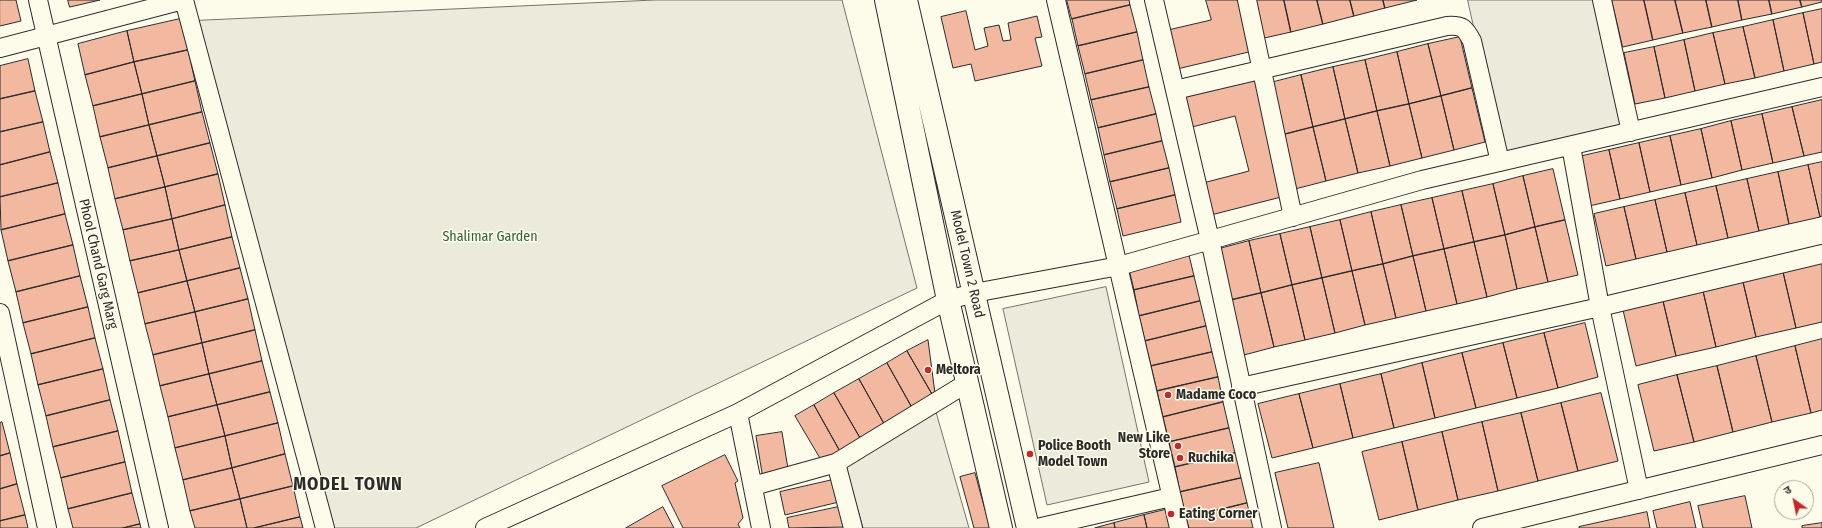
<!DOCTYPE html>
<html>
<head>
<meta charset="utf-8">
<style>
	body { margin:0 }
	#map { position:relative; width:1822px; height:528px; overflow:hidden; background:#fdfbea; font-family:"Fira Sans Condensed","Noto Sans Devanagari",sans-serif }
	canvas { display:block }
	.north { position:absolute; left:1774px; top:480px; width:40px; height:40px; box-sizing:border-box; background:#fdfbea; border:1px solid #a9a89e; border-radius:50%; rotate:327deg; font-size:11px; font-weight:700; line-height:16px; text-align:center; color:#2b2b2b }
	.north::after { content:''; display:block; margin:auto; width:14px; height:18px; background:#c62828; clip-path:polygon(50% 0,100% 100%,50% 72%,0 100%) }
</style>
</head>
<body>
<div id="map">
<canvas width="1822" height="528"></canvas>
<div class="north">उ</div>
</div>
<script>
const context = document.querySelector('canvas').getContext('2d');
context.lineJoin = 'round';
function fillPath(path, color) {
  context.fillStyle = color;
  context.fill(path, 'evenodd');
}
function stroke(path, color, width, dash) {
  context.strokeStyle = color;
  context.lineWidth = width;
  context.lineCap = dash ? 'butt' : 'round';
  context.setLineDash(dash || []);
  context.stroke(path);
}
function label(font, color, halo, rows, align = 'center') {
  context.font = font + ' "Fira Sans Condensed",sans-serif';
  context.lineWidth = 3;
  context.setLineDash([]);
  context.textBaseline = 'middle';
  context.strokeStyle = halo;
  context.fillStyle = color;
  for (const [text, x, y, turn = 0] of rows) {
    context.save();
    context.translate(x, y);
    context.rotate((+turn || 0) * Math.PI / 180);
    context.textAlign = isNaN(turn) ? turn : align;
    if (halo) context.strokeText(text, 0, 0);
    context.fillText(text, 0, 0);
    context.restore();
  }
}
const green = new Path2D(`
	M655 0H842L917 288 416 528H330L192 21Z
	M1468 0H1595L1622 126 1502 153Z
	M936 412 969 528H863L845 464Z`);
fillPath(green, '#ecebdb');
stroke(green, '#74746e', 1);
const parking = new Path2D(`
	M1106 287 1149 482 1047 505 1003 309Z`);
fillPath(parking, '#eceadb');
stroke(parking, '#74746e', 1);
const building = new Path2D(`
	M0 0H16L21 21 0 26Z
	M68 0H100L70 7Z
	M1067 0H1129L1130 5 1072 19Z
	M1206 0H1241L1253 51 1177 69 1168 30 1211 20Z
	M1250 0H1284L1291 32 1260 39Z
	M1284 0H1317L1323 24 1291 32Z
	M1317 0H1350L1354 16 1323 24Z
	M1350 0H1383L1385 8 1354 16Z
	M1383 0H1417L1385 8Z
	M1612 0H1644L1653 40 1623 47Z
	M1644 0H1675L1683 33 1653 40Z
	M1675 0H1706L1712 27 1683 33Z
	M1706 0H1738L1742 20 1712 27Z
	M1738 0H1769L1772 14 1742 20Z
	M1769 0H1800L1802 7 1772 14Z
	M1800 0H1822V2L1802 7Z
	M1130 5 1137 32 1078 46 1072 19Z
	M1822 9V62L1814 64 1803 13Z
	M966 11 975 50 988 46 984 28 999 25 1003 41 1011 40 1008 23 1037 16 1042 37 1035 38 1042 66 975 81 971 64 953 68 941 17Z
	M1803 13 1814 64 1784 71 1773 20Z
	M180 19 188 50 134 62 127 31Z
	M1773 20 1784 71 1755 78 1743 27Z
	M1743 27 1755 78 1725 84 1713 33Z
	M127 31 134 62 85 75 78 44Z
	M1137 32 1143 60 1085 74 1078 46Z
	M1713 33 1725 84 1695 91 1684 40Z
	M1460 37 1472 88 1441 96 1428 44Z
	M1684 40 1695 91 1665 98 1654 47Z
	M1428 44 1441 96 1409 104 1397 52Z
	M1654 47 1665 98 1635 104 1624 53Z
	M188 50 195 81 142 94 134 62Z
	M1397 52 1409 104 1377 111 1365 60Z
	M28 59 35 91 0 99V66Z
	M1143 60 1149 87 1091 100 1085 74Z
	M1365 60 1377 111 1345 119 1333 67Z
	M134 62 142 94 93 106 85 75Z
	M1333 67 1345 119 1313 127 1301 75Z
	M1301 75 1313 127 1282 135 1270 83Z
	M1255 76 1285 196 1211 215 1203 183 1249 171 1235 116 1192 127 1184 94Z
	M195 81 202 112 149 125 142 94Z
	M1149 87 1156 114 1098 128 1091 100Z
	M1472 88 1485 142 1454 150 1441 96Z
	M35 91 43 122 0 132V99Z
	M142 94 149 125 100 137 93 106Z
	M1441 96 1454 150 1422 158 1409 104Z
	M1822 100V152L1804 156 1792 107Z
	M1409 104 1422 158 1390 166 1377 111Z
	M1792 107 1804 156 1773 163 1762 114Z
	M1377 111 1390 166 1358 173 1345 119Z
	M202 112 210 143 157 156 149 125Z
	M1156 114 1162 141 1104 155 1098 128Z
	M1762 114 1773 163 1742 170 1731 121Z
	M1345 119 1358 173 1326 181 1313 127Z
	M1731 121 1742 170 1712 178 1701 129Z
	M43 122 50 152 0 165V132Z
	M149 125 157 156 108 168 100 137Z
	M1313 127 1326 181 1295 189 1282 135Z
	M1701 129 1712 178 1681 185 1670 136Z
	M1670 136 1681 185 1650 192 1639 143Z
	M1162 141 1169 168 1110 182 1104 155Z
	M210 143 218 174 165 187 157 156Z
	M1639 143 1650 192 1620 199 1609 150Z
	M1609 150 1620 199 1589 206 1578 157Z
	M50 152 58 183 0 197V165Z
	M157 156 165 187 115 199 108 168Z
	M1822 162V216L1820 217 1808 165Z
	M1808 165 1820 217 1789 224 1778 172Z
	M1169 168 1175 195 1117 209 1110 182Z
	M1553 169 1565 220 1535 227 1523 176Z
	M1778 172 1789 224 1759 231 1747 179Z
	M218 174 225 205 172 219 165 187Z
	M1523 176 1535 227 1505 235 1493 184Z
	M1747 179 1759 231 1728 238 1716 186Z
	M58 183 65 214 1 230 0 197Z
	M1493 184 1505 235 1474 242 1462 191Z
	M1716 186 1728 238 1697 245 1685 193Z
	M165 187 172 219 123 230 115 199Z
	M1462 191 1474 242 1444 249 1432 198Z
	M1685 193 1697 245 1667 252 1655 200Z
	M1175 195 1181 222 1123 236 1117 209Z
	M1432 198 1444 249 1413 256 1401 205Z
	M1655 200 1667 252 1636 259 1624 207Z
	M225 205 232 237 179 250 172 219Z
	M1401 205 1413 256 1383 264 1371 212Z
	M1624 207 1636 259 1606 266 1594 214Z
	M1371 212 1383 264 1352 271 1340 220Z
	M65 214 73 245 8 261 1 230Z
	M172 219 179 250 130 261 123 230Z
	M1340 220 1352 271 1322 278 1310 227Z
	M1565 220 1578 275 1548 282 1535 227Z
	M1310 227 1322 278 1292 285 1280 234Z
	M1535 227 1548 282 1517 289 1505 235Z
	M1280 234 1292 285 1261 293 1249 241Z
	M1505 235 1517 289 1487 297 1474 242Z
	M232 237 240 268 187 281 179 250Z
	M1249 241 1261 293 1231 300 1219 249Z
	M1474 242 1487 297 1457 304 1444 249Z
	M73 245 80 276 16 292 8 261Z
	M1444 249 1457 304 1426 311 1413 256Z
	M179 250 187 281 138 293 130 261Z
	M1188 251 1194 276 1134 290 1128 265Z
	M1413 256 1426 311 1396 318 1383 264Z
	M1822 263V322L1796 328 1783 272Z
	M1383 264 1396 318 1365 325 1352 271Z
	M240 268 248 299 195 312 187 281Z
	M1352 271 1365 325 1335 333 1322 278Z
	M1783 272 1796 328 1756 337 1743 282Z
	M80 276 88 307 23 323 16 292Z
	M1194 276 1200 301 1139 316 1134 290Z
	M1322 278 1335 333 1305 340 1292 285Z
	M187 281 195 312 145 324 138 293Z
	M1743 282 1756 337 1716 347 1703 291Z
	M1292 285 1305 340 1274 347 1261 293Z
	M1703 291 1716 347 1676 356 1663 301Z
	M1261 293 1274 347 1244 355 1231 300Z
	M248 299 255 330 202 343 195 312Z
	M1200 301 1206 326 1145 341 1139 316Z
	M1663 301 1676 356 1636 366 1623 310Z
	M88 307 95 338 31 354 23 323Z
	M195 312 202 343 153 355 145 324Z
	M1585 323 1598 377 1558 388 1544 333Z
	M1206 326 1212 352 1151 366 1145 341Z
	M255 330 262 361 209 374 202 343Z
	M1544 333 1558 388 1517 398 1503 343Z
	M95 338 103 369 38 385 31 354Z
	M1822 339V410L1811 413 1795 346Z
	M928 340 936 401 907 351Z
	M202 343 209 374 160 386 153 355Z
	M1503 343 1517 398 1476 408 1462 353Z
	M1795 346 1811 413 1772 422 1756 356Z
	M907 351 936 401 915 413 887 363Z
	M1212 352 1218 377 1157 391 1151 366Z
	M1462 353 1476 408 1435 418 1422 363Z
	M1756 356 1772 422 1733 432 1717 366Z
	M262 361 270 392 217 405 209 374Z
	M887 363 915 413 887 429 859 379Z
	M1422 363 1435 418 1394 428 1381 374Z
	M1717 366 1733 432 1694 442 1677 375Z
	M103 369 110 400 46 416 38 385Z
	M209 374 217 405 168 417 160 386Z
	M1381 374 1394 428 1353 438 1340 384Z
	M1677 375 1694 442 1654 451 1638 385Z
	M1218 377 1223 402 1163 417 1157 391Z
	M859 379 887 429 863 443 834 393Z
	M1340 384 1353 438 1313 448 1299 394Z
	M270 392 278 423 225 436 217 405Z
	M834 393 863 443 842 455 814 405Z
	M1601 393 1618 461 1578 471 1561 403Z
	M1299 394 1313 448 1272 458 1258 404Z
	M110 400 118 431 53 447 46 416Z
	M1223 402 1229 428 1169 442 1163 417Z
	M1561 403 1578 471 1538 481 1521 413Z
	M217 405 225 436 175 448 168 417Z
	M814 405 842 455 824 465 795 416Z
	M1521 413 1538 481 1498 491 1482 422Z
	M2 422 10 453 0 456V423Z
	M1482 422 1498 491 1458 500 1442 432Z
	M278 423 285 454 232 468 225 436Z
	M1229 428 1235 453 1175 467 1169 442Z
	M118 431 125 462 61 478 53 447Z
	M782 432 789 475 763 479 756 436Z
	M1442 432 1458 500 1418 510 1402 442Z
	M225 436 232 468 183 480 175 448Z
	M1402 442 1418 510 1379 520 1362 452Z
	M10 453 17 484 0 489V456Z
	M1235 453 1241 478 1180 492 1175 467Z
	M285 454 293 486 240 499 232 468Z
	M725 455 738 481 735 483 743 518 738 524 740 528H683L662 486Z
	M125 462 132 493 68 509 61 478Z
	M1319 463 1334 528H1288L1275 473Z
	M232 468 240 499 190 511 183 480Z
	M975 473 990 528H974L960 477Z
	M1241 478 1247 503 1186 518 1180 492Z
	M837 479 843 501 785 515 780 492Z
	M17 484 25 515 0 521V489Z
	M293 486 300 517 254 528H247L240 499Z
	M132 493 140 524 123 528H73L68 509Z
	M1745 496 1752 528H1703L1698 506Z
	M240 499 247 528H195L190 511Z
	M1690 502 1696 528H1657L1653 511Z
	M1247 503 1253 528H1189L1186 518Z
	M843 506 847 527 789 528 787 518Z
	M663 507 674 528H626Z
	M1173 508 1179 528H1147L1144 515Z
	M1647 512 1650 528H1579V527Z
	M25 515 28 528H0V521Z
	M1144 515 1147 528H1115L1114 523Z
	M300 517 303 528H254Z
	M1114 523 1115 528H1095Z
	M1822 523V528H1802V526Z
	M140 524 141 528H123Z`);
fillPath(building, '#f2b8a0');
stroke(building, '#2b2b2b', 1);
const minor = new Path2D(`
	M38 0 159 528
	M184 0 325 528
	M1056 0 1179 528
	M1154 0 1210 240 1272 528
	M1247 0 1293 217
	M1602 0 1631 132
	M0 48 183 0
	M1175 90 1447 26C1463 25 1465 28 1472 41L1500 162
	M0 313 47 528
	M1241 387 1600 307 1571 146
	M738 413 761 528
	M836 463 853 528
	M753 486 836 463 967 383
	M1639 490 1600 307 1822 254
	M485 528 738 413 948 300 974 293 1119 266 1422 180 1822 87
	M1037 528 1171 497
	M1482 528 1822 445`);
const tertiary = new Path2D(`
	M886 0 948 300 1001 528
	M906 0 1028 528`);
stroke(minor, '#2b2b2b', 20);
stroke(tertiary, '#2b2b2b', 24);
stroke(minor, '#fdfbea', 18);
stroke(tertiary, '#fdfbea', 22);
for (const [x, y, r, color] of [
	[928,370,4,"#c62828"],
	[1168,395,4,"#c62828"],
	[1178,446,4,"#c62828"],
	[1030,454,4,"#c62828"],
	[1180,458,4,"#c62828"],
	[1171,514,4,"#c62828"]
]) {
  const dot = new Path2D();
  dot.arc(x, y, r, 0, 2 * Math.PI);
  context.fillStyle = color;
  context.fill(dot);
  stroke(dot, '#fdfbea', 1.5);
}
label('14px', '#34623c', '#fdfbea', [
	["Shalimar Garden",490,237]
]);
label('14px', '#2b2b2b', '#fdfbea', [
	["Phool Chand Garg Marg",98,264,77],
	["Model Town 2 Road",967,264,77]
]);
label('bold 14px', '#2b2b2b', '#fdfbea', [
	["Meltora",936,370],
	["Madame Coco",1176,395],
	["New Like",1170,438,"right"],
	["Store",1170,454,"right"],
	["Police Booth",1038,446],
	["Model Town",1038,462],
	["Ruchika",1188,458],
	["Eating Corner",1179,514]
], 'left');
context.letterSpacing = '1px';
label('bold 18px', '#2b2b2b', '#fdfbea', [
	["MODEL TOWN",348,485]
]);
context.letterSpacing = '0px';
</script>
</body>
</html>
